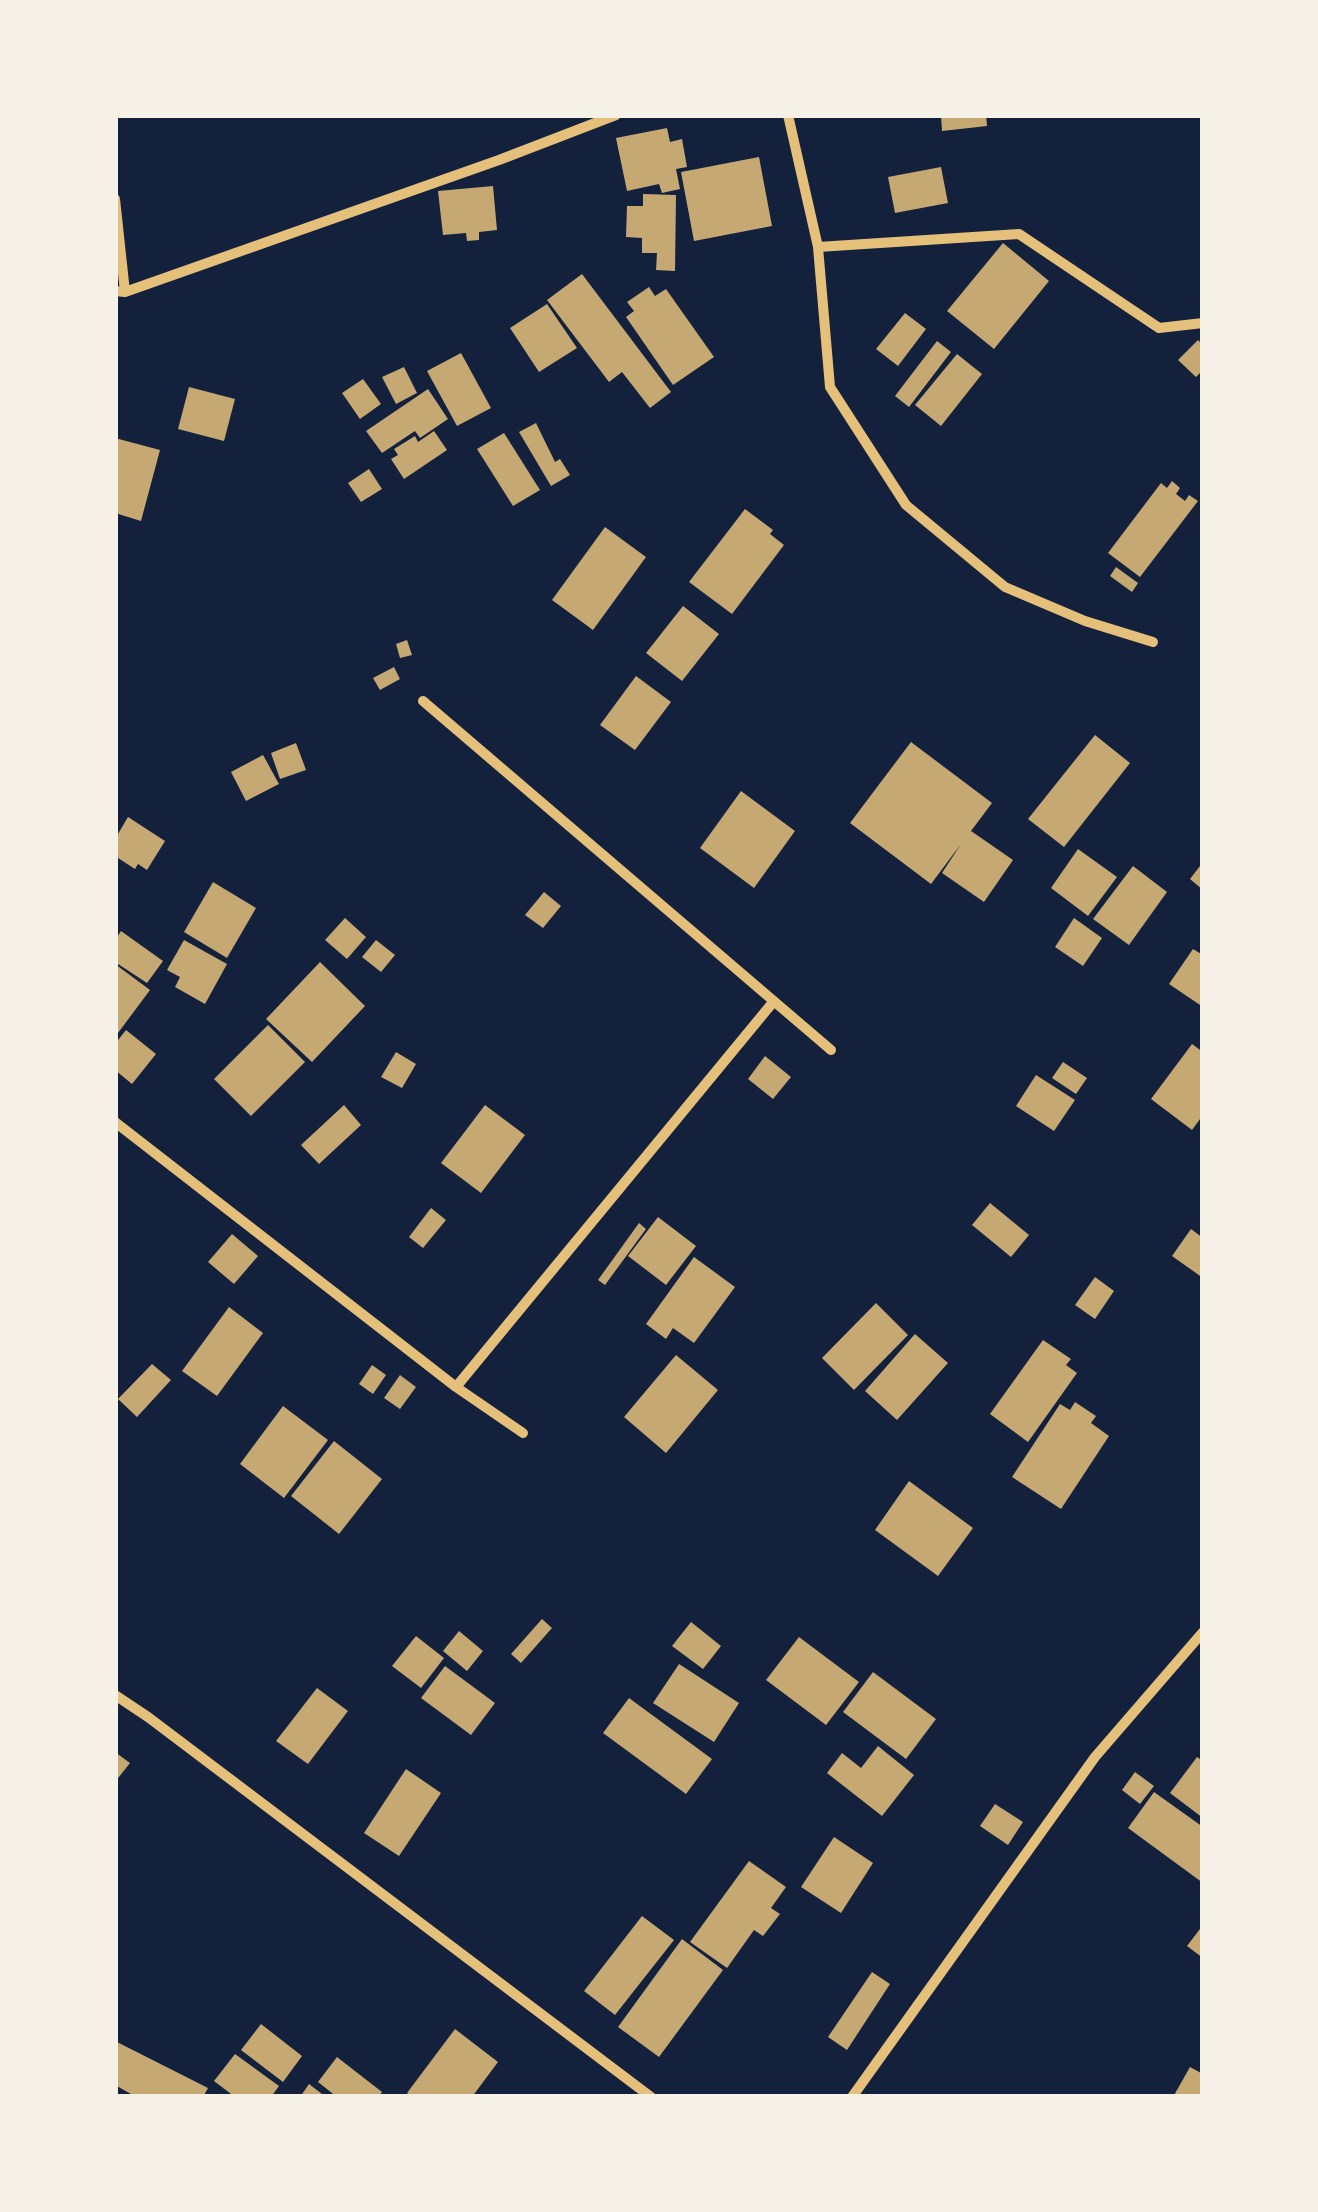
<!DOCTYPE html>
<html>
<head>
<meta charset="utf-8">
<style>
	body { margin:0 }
	#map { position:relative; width:1318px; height:2212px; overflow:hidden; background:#14213d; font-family:"Fira Sans Condensed",sans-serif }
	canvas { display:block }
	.frame { position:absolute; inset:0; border:118px solid #f6f1e7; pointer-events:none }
</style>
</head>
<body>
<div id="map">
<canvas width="1318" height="2212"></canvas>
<div class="frame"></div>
</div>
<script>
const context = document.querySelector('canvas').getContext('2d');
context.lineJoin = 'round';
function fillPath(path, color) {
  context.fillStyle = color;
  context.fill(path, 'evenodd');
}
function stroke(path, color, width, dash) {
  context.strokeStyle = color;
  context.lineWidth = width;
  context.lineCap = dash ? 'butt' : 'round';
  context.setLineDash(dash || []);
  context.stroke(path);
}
fillPath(new Path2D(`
	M941 115H986L987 126 942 131Z
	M667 128 670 142 682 139 687 167 676 169 680 189 662 193 659 184 627 191 616 138Z
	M759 157 772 226 694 241 681 172Z
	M941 167 948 203 895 213 888 177Z
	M493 186 497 230 479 232V240L467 241 466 233 443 235 438 191Z
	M643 194 676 195 675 271 656 270 657 253H642V238L626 237 627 206H643Z
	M1003 243 1049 281 994 349 947 311Z
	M582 274 671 392 650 408 622 372 609 382 547 300Z
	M649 287 655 296 666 289 714 357 673 385 626 317 634 311 627 302Z
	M547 304 577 348 539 372 510 328Z
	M905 313 926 329 898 366 876 349Z
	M1198 340 1203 345V370L1196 377 1178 360Z
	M937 341 951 352 909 407 895 396Z
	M461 353 491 408 457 426 427 371Z
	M957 354 982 374 941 426 915 405Z
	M404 367 417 393 396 404 382 377Z
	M363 379 381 404 360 419 342 393Z
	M189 387 235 399 224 441 178 429Z
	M428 389 448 419 420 438 415 431 382 453 366 431Z
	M536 423 555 462 560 459 570 475 551 486 519 432Z
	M434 431 447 450 404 479 391 459 398 455 394 449 415 436 418 442Z
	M504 433 540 490 513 506 477 449Z
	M115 438 160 450 141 521 115 513Z
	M369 469 382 489 361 502 348 483Z
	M1172 481 1180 488 1176 494 1185 501 1189 495 1198 501 1140 577 1108 553 1161 483 1167 488Z
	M745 509 773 530 770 534 784 545 732 614 689 582Z
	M605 527 646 557 593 630 552 600Z
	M1116 567 1138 583 1132 592 1110 576Z
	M683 606 719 634 682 681 646 653Z
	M407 640 412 655 400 658 396 644Z
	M394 667 400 679 380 690 373 678Z
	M636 676 671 702 635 750 600 725Z
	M1095 735 1130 763 1064 847 1028 819Z
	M911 742 992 803 971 831 1013 860 984 902 942 873 961 844 931 884 850 823Z
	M296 743 306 770 280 779 271 753Z
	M263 755 279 784 246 801 231 772Z
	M741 791 795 831 754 888 700 848Z
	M128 817 165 841 147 870 138 864 135 869 115 856V839Z
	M1078 849 1117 877 1088 916 1051 888Z
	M1203 862V890L1190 879Z
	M1133 866 1167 892 1129 945 1093 919Z
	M213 882 256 908 227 958 184 932Z
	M544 892 561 906 543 928 525 915Z
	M345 918 366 937 347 959 325 940Z
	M1074 918 1102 938 1083 966 1055 947Z
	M121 931 163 961 147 983 115 962V940Z
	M184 940 227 964 205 1004 175 987 180 977 167 970Z
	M376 940 395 955 381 972 362 957Z
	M1193 949 1203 955V1007L1169 984Z
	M320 962 365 1006 312 1062 266 1019Z
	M115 964 150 990 118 1033 115 1031Z
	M268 1025 305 1062 251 1116 214 1079Z
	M126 1030 156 1054 132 1084 115 1070V1044Z
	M1192 1044 1203 1052V1115L1192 1130 1151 1099Z
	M396 1052 416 1064 402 1088 381 1077Z
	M765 1056 791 1077 773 1099 748 1079Z
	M1063 1062 1087 1078 1076 1094 1052 1078Z
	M1036 1075 1075 1100 1054 1131 1016 1106Z
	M344 1105 361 1125 319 1164 301 1145Z
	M485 1105 525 1135 481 1193 441 1163Z
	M990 1203 1029 1235 1011 1257 972 1225Z
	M431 1208 446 1220 423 1248 409 1237Z
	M658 1217 696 1246 666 1285 628 1256Z
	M639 1223 646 1229 605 1285 598 1280Z
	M1191 1229 1203 1238V1278L1172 1256Z
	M232 1234 258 1256 234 1284 208 1262Z
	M694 1257 735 1287 694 1343 673 1328 666 1339 646 1324Z
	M1095 1277 1114 1291 1095 1319 1075 1305Z
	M876 1303 908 1335 854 1390 822 1358Z
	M229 1307 263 1333 217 1396 182 1371Z
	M915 1334 948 1363 897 1420 865 1391Z
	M1043 1340 1071 1359 1066 1365 1077 1373 1028 1442 990 1414Z
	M676 1355 718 1390 666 1453 624 1417Z
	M152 1364 171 1380 137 1417 118 1399Z
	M372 1365 386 1375 373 1394 359 1384Z
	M400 1375 416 1387 400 1409 384 1398Z
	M1075 1402 1096 1416 1091 1423 1109 1436 1061 1509 1012 1477 1060 1404 1070 1410Z
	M283 1406 328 1440 284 1498 240 1464Z
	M334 1441 382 1479 339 1534 291 1496Z
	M909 1481 973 1528 938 1576 875 1530Z
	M542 1619 552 1628 521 1663 511 1654Z
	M691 1622 721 1646 703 1669 672 1646Z
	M459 1631 483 1651 467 1671 443 1651Z
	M416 1636 444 1658 421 1688 392 1666Z
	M799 1637 859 1682 826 1725 766 1680Z
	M679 1664 739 1703 714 1742 653 1703Z
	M445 1666 495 1703 471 1735 421 1698Z
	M873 1672 936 1719 906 1759 843 1712Z
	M317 1688 348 1711 308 1764 276 1741Z
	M629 1698 712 1759 686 1794 603 1733Z
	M878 1746 914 1775 882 1816 827 1773 842 1753 861 1768Z
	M115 1752 130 1763 115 1782Z
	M1197 1757 1203 1761V1818L1170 1793Z
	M406 1769 441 1793 399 1856 364 1833Z
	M1135 1772 1154 1786 1140 1804 1122 1790Z
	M1154 1792 1203 1827V1883L1128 1828Z
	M995 1804 1023 1822 1008 1845 980 1826Z
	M834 1837 873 1863 841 1913 801 1887Z
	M749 1861 786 1887 771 1908 780 1914 763 1936 754 1930 727 1968 690 1942Z
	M642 1916 674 1940 615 2015 584 1991Z
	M1203 1925V1958L1187 1946Z
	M682 1939 723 1970 659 2057 618 2027Z
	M872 1972 890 1984 847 2050 828 2037Z
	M261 2024 302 2056 283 2082 241 2050Z
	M455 2029 498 2062 472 2097H412L407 2093Z
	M115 2041 208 2088 203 2097H130L131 2094 115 2085Z
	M235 2054 279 2086 271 2097H235L214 2081Z
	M337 2057 382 2092 379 2097H337L318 2082Z
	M1190 2067 1203 2074V2097H1173Z
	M309 2084 326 2097H300Z`), '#c6a872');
stroke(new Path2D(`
	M788 115 818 247 830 387 906 505 1005 587 1085 621 1153 642
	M115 199 125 292
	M818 247 1019 234 1159 328 1203 323
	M115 291 125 292 499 160 616 115
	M423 701 831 1050
	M115 1122 456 1387 774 1001
	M456 1387 523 1433
	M115 1695 148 1717 651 2097
	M852 2097 1095 1757 1203 1632`), '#e5c07b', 10);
</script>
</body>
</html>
